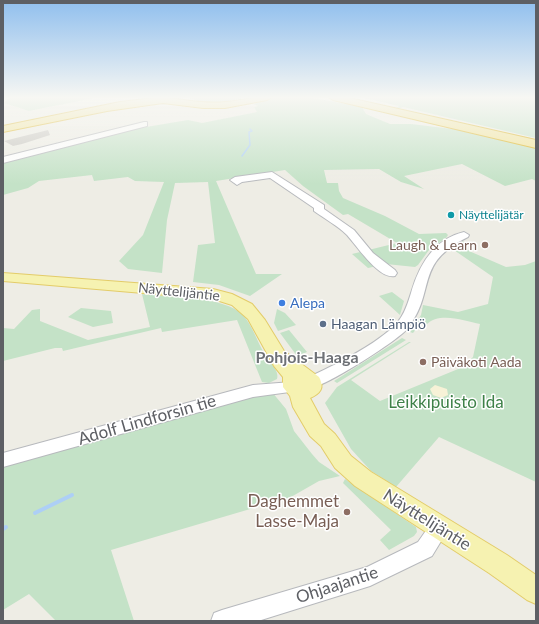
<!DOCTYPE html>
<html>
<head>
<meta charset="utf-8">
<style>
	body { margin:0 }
	#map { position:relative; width:539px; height:624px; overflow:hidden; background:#eeede5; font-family:Lato,sans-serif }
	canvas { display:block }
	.frame { position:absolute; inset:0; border:4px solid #5d5f64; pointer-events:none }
</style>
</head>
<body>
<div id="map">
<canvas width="539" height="624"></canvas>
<div class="frame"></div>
</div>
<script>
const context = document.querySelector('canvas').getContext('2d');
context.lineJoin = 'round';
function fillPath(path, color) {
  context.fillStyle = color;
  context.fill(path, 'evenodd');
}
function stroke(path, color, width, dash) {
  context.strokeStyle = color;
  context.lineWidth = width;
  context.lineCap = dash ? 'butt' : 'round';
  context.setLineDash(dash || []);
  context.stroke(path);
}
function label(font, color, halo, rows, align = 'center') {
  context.font = font + ' Lato,sans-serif';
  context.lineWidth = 3;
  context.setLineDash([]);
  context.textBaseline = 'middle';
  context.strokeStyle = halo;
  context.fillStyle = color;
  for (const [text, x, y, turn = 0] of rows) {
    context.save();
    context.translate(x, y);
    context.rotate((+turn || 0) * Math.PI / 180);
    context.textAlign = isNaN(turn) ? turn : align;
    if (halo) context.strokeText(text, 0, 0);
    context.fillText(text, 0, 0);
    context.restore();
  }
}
fillPath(new Path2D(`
	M10 97H99L29 111 4 103Z
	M189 97H247C233 101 200 107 189 97Z
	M273 97H308L362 107 366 114 390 124H411L461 130 536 147V181L532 179 505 186 462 164 404 176 424 189 401 182 379 169 324 170 327 183H338L339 191 343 198 385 216 419 234 446 233 448 235 446 238 429 250 418 265 415 267 386 264 368 268 352 254 397 243 348 214 343 215 303 186 285 170 216 181 256 274H282L250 296 219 285 193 282 198 245 215 243 208 182 175 183 167 220 162 273 128 269 119 261 143 235 164 182 135 181 128 177 94 181 92 175 39 181 28 188 3 195V161L128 130 188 120 202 123 257 112 254 107 258 106 254 104Z
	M360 97H536V138L403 107 390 114 386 113 399 106Z
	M463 241 469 251 506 267 525 265 536 261V482L439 437 396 487 371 471 351 449 325 403 337 387 409 342H411L351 380 380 401 463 367 473 357 480 324C465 321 439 311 426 325L421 323 413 333 410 332 421 315 423 305 458 312 488 304 493 277 451 248Z
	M392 292 404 301 400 315 379 296Z
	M142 294C169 297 224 296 243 315 252 325 257 341 264 353 268 360 280 371 277 379L269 383 262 382 237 320 162 332 161 328 63 351 62 348H55L3 361V328L14 329 32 310 40 309V321L88 340 150 327Z
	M81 308 111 311 113 323 93 327 68 317Z
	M277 309 285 313 296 325 278 331 274 323Z
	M289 330 307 352 297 356 280 333Z
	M402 338 406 340 337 383 334 381Z
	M272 392 286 409 294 431 312 454 319 462 340 476 319 481 291 497 111 550 134 621H56L29 594 3 610V466L236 400Z
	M345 479 416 527 417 532 414 536 389 550 380 540 391 530 343 483Z`), '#c4e2c7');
fillPath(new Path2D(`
	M435 385 447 389 448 395 441 398 433 395 430 389Z`), '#f7f2d7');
stroke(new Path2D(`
	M242 156 250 145 249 132 252 131 250 129`), '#adcff6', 1.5);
stroke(new Path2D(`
	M35 513 72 495
	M3 529 6 527`), '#adcff6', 4);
fillPath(new Path2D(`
	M48 130 50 135 22 144 13 146 4 141Z`), '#c9c7c2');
const minor = new Path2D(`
	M144 122H147V126L3 163V157Z
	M272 172 324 205V209L354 230 373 253 395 270 397 273 395 276C379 280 357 246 347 235 338 226 325 219 314 211V208L270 178 242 182 237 185 230 180 235 177Z
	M464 232 469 235 468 237C413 264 437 290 408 328 399 340 326 386 313 387 311 387 308 386 307 386L304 382 307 378C333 366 378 344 397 323 404 315 408 303 411 293 419 265 434 239 464 232Z
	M292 382 297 383 300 387 297 391 253 397 3 467V453L253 385Z
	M439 519 446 522 449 528 432 556 370 586 258 621H211L214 613 222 610 367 567 418 542 432 522Z`);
const major = new Path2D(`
	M3 273 213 289 232 294 252 304 265 320 284 351 319 377C325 388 320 394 310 398L324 424 335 434 351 456 371 472 507 555 536 575V604L527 600 489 573 355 486 335 468 321 446 310 436 293 407 290 396 283 387V377L274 366 248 319 232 305 213 299 3 281Z`);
const highway = new Path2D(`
	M163 97C184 100 205 104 225 102 241 101 256 96 272 97L267 100 225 108H203L163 103 107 111 3 132V126L120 102Z
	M328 97H345L536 140V148L333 100Z`);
stroke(minor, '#b7b9bd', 2);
stroke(major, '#e3cc69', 2);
stroke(highway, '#dbb118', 2);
fillPath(minor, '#fff');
fillPath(major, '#f6f2b1');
fillPath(highway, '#f2e498');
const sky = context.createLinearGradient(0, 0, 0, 184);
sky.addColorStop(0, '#90bfee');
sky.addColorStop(0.53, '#f7f7f3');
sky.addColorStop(1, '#f7f7f300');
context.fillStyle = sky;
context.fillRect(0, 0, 539, 184);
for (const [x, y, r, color] of [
	[451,215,4,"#0f9aa8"],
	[485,245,4,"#8d6e63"],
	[282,303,4,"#3f7fe0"],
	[323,324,4,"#5c6f8a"],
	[423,362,4,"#8d6e63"],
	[347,512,4,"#8d6e63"]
]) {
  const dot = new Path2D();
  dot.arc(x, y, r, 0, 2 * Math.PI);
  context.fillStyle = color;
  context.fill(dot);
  stroke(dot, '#fff', 1.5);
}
label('12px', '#0d838f', '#fff', [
	["Näyttelijätär",459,215]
], 'left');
label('14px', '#785e54', '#fff', [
	["Laugh & Learn",477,245],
	["Päiväkoti Aada",431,362,"left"]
], 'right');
label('14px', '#5d5f64', '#fff', [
	["Näyttelijäntie",179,292,6]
]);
label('14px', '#366cbe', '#fff', [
	["Alepa",290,303]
], 'left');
label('14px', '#4e5e75', '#fff', [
	["Haagan Lämpiö",331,324]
], 'left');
label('bold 16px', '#6e7176', '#fff', [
	["Pohjois-Haaga",307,358]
]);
label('17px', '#3e8148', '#fff', [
	["Leikkipuisto Ida",446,403]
]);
label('17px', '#5d5f64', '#fff', [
	["Adolf Lindforsin tie",147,420,-16],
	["Näyttelijäntie",427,520,32],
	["Ohjaajantie",337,585,-18]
]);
label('17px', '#785e54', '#fff', [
	["Daghemmet",339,502],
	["Lasse-Maja",339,522]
], 'right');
</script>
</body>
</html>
